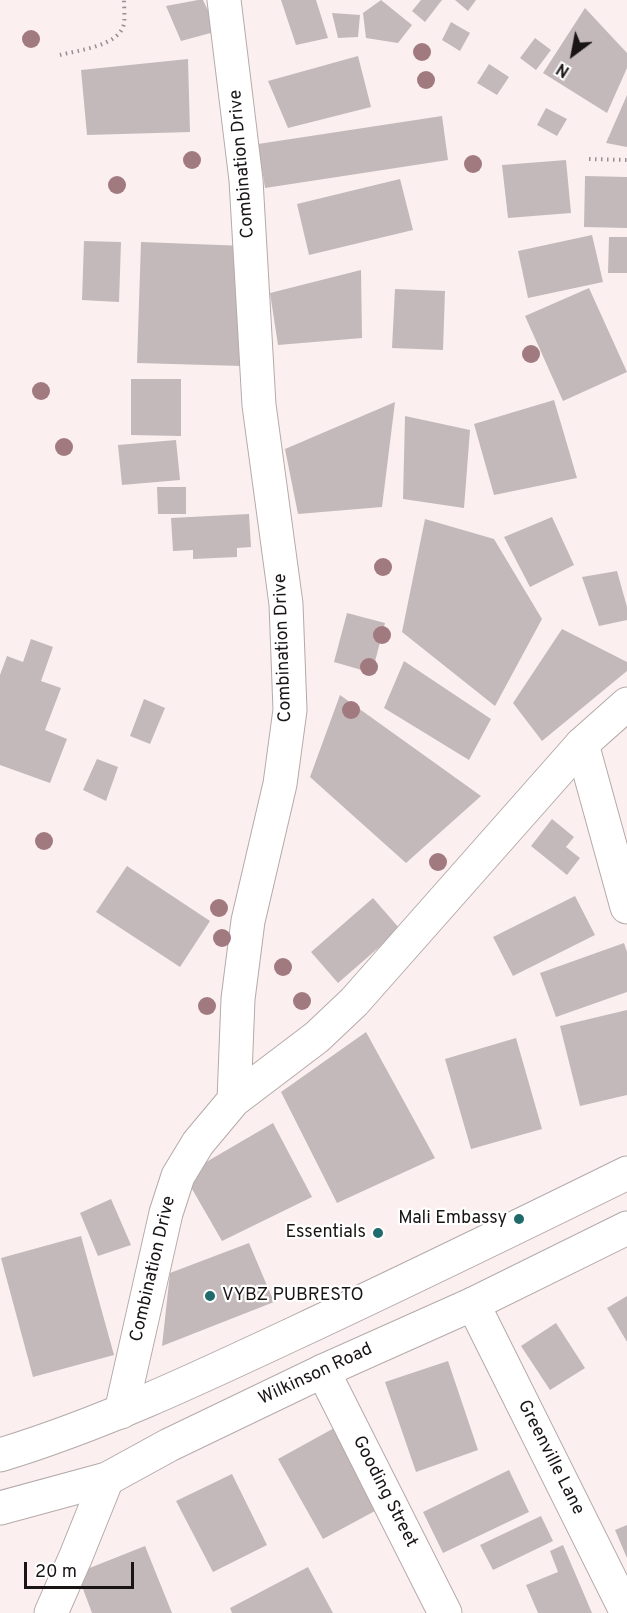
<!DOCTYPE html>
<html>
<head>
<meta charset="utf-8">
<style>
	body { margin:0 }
	#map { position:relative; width:627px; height:1613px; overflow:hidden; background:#fbeff0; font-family:Overpass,sans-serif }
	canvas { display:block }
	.north { position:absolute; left:543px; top:24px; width:60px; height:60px; -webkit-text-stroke:4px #fff; paint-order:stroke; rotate:212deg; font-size:16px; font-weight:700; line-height:24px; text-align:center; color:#191515 }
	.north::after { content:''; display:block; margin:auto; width:21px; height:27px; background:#191515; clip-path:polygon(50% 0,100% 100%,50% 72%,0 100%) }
	.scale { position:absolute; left:24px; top:1562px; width:110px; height:27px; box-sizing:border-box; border:3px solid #191515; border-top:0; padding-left:8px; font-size:18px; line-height:21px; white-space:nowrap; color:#191515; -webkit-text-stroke:4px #fff; paint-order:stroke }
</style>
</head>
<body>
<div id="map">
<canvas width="627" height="1613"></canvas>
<div class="north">N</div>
<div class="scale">20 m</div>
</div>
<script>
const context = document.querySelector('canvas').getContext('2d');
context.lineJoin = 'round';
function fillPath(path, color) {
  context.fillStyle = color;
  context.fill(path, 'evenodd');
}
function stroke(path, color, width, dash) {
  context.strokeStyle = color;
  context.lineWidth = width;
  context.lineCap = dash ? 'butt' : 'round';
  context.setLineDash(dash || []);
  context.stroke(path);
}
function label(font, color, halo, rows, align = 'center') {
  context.font = font + ' Overpass,sans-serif';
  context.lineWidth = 4.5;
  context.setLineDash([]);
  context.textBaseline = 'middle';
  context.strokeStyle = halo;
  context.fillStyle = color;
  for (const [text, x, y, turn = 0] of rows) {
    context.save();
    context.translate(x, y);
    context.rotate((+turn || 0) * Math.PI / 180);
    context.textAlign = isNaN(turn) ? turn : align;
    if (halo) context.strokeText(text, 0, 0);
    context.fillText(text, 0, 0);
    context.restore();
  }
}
fillPath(new Path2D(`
	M198 0H203L218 31 181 41 166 6Z
	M281 0H316L328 38 296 45Z
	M381 0 412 25 398 43 366 38 363 13Z
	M421 0H442L425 22 412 11Z
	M455 0H476L468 11Z
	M585 8 627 53V68L607 113 543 73Z
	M332 13 360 15 358 37 338 38Z
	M451 22 470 33 460 51 442 40Z
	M535 38 551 50 536 70 520 58Z
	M358 56 371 107 288 128 268 81Z
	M188 59 190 132 87 135 81 70Z
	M489 64 509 77 497 95 477 83Z
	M627 95V147L606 143Z
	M546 108 567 119 557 136 537 125Z
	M442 116 448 160 265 188 258 144Z
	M566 160 571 213 508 218 502 165Z
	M585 176 627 177V228L584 227Z
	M400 179 413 230 309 255 297 204Z
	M592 235 603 282 528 298 518 251Z
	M609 237H627V273H608Z
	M84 241 121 242 119 302 82 300Z
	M141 242 246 246 242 366 137 363Z
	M361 270 362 338 278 345 270 293Z
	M589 288 627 372 563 401 525 316Z
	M395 289 445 291 443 350 392 348Z
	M131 379H181V436L131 435Z
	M554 400 577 478 494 495 474 424Z
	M395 402 382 507 298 514 285 449Z
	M405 416 470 430 464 508 403 499Z
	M176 440 180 480 122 485 118 445Z
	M157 487H186V514H158Z
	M249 514 251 547 237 548V557L193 559V550L173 551 171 518Z
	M552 517 574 565 530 587 504 537Z
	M425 519 494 539 542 619 495 706 402 632Z
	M617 571 627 607V620L599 626 582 577Z
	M347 613 385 623 372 673 334 662Z
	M562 629 627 662V671L542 741 513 703Z
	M31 639 53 647 41 681 61 688 45 730 67 739 50 783 0 765V675L7 656 23 662Z
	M404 661 491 719 469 760 384 708Z
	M340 695 481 796 406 863 310 777Z
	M144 699 165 708 150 744 130 736Z
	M97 759 118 767 106 801 83 790Z
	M552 819 574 837 566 847 580 858 567 875 531 846Z
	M127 866 210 921 180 967 96 912Z
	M575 896 595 935 513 976 493 937Z
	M373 898 400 929 338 983 311 952Z
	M624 943 627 952V992L556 1017 540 973Z
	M627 1010V1095L580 1106 560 1026Z
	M366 1032 435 1158 337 1203 281 1092Z
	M516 1038 542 1129 471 1149 445 1059Z
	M273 1123 312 1197 222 1241 184 1175Z
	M111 1199 131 1245 98 1256 80 1213Z
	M81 1236 114 1355 33 1377 1 1258Z
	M249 1243 274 1302 162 1346 170 1273Z
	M627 1296V1342L607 1308Z
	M556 1323 585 1368 550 1390 521 1346Z
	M448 1361 478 1450 416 1472 385 1382Z
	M336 1427 386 1505 323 1539 278 1459Z
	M509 1470 529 1512 443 1553 423 1512Z
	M232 1474 267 1545 213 1572 176 1501Z
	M541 1516 553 1541 493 1570 480 1545Z
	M627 1525V1558L615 1530Z
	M563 1545 592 1613H538L526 1585 558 1572 550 1551Z
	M145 1546 172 1613H92L77 1573Z
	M308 1567 333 1613H232L230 1608Z`), '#c4b9ba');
const street = new Path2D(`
	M224 0 246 180 259 405 286 604 290 710 280 784 248 921 238 999 234 1100
	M473 1304 627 1613
	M323 1371 445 1613
	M121 1412 166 1213 178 1176 198 1143 234 1100 317 1037 354 1002 582 744
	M51 1613 76 1556 107 1479`);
const secondary = new Path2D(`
	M627 704 582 744 627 907`);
const primary = new Path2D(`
	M0 1455C102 1424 199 1378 295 1333 406 1281 517 1227 627 1173
	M0 1508 107 1479 169 1445 323 1371 473 1304 627 1228`);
stroke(street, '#b5aaaa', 35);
stroke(secondary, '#b5aaaa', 35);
stroke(primary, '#b5aaaa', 35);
stroke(new Path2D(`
	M60 55C79 50 119 46 124 24 125 16 124 7 124 0
	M589 159 627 160`), '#988f90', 4, [1.5, 4.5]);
stroke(street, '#fff', 33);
stroke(secondary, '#fff', 33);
stroke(primary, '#fff', 33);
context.fillStyle = '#a17a80';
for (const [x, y] of [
	[31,39],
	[422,52],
	[426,80],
	[192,160],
	[473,164],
	[117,185],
	[531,354],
	[41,391],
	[64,447],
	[383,567],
	[382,635],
	[369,667],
	[351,710],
	[44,841],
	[438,862],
	[219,908],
	[222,938],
	[283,967],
	[302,1001],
	[207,1006]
]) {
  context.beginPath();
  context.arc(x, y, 9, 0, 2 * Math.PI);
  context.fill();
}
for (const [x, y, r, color] of [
	[519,1219,6,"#1f6b6b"],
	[378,1233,6,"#1f6b6b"],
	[210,1296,6,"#1f6b6b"]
]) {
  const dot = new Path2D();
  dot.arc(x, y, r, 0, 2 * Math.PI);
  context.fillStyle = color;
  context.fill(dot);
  stroke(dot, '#fff', 2);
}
label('18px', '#191515', '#fff', [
	["Combination Drive",243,164,-95],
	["Combination Drive",284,648,-92],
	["Combination Drive",154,1269,-77],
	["Wilkinson Road",316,1375,-25],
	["Greenville Lane",550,1458,63],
	["Gooding Street",384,1492,63]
]);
label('18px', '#191515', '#fff', [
	["Mali Embassy",507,1219],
	["Essentials",366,1233],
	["VYBZ PUBRESTO",222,1296,"left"]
], 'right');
</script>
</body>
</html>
